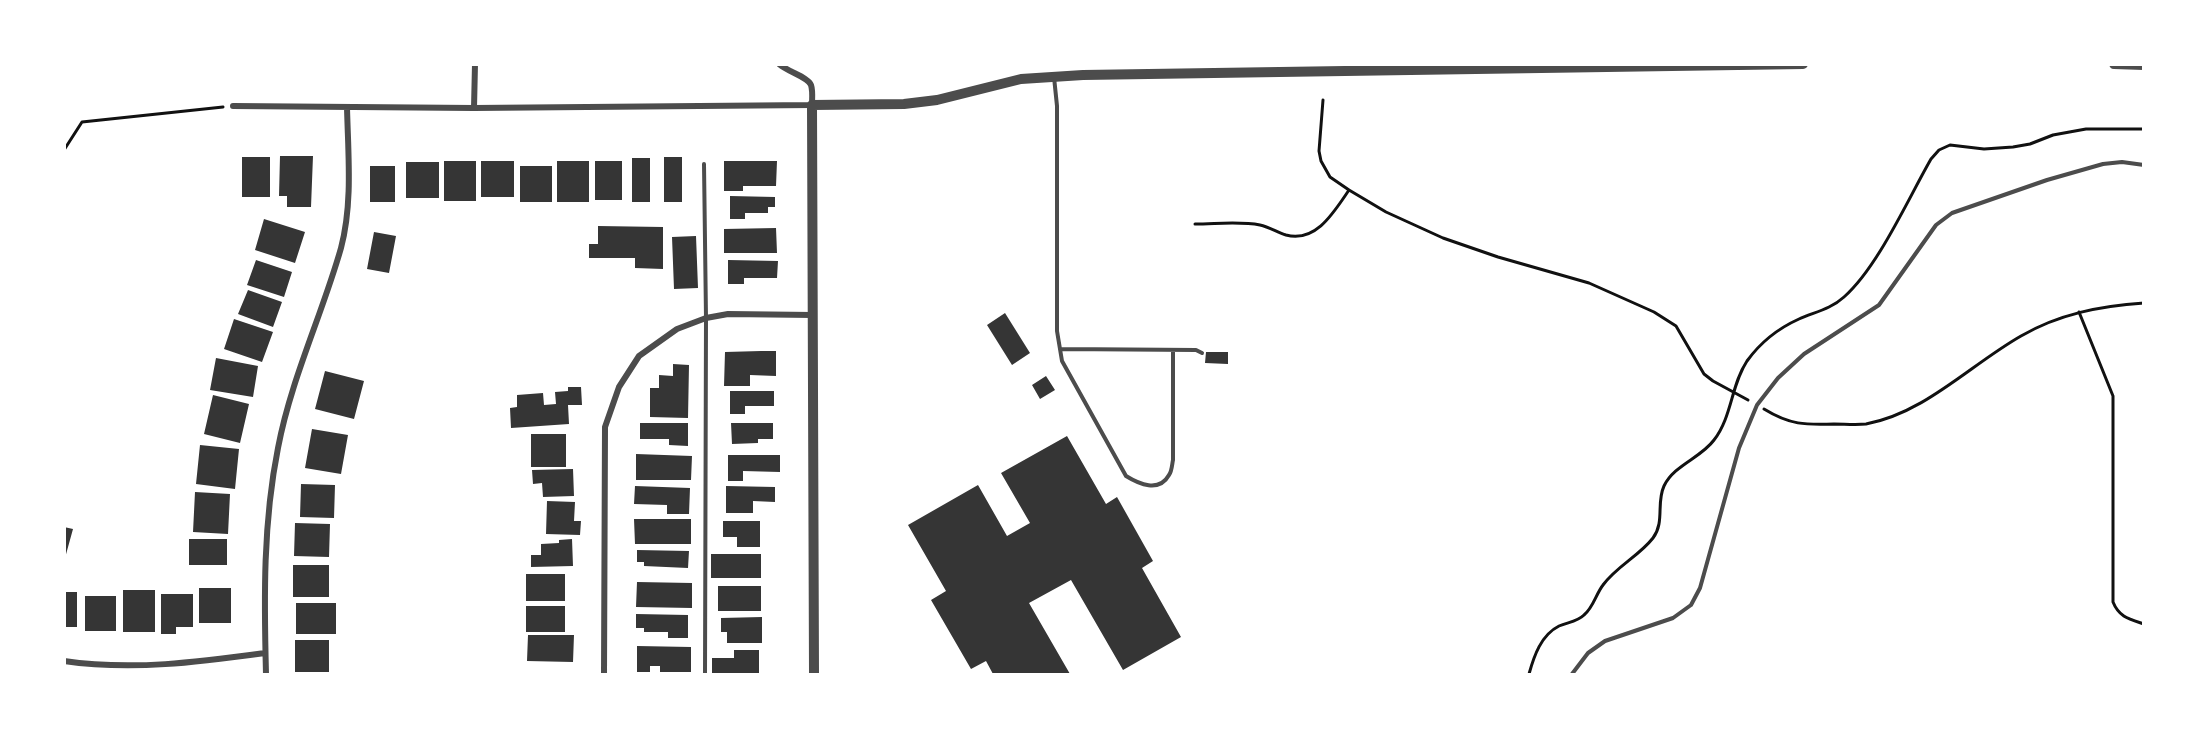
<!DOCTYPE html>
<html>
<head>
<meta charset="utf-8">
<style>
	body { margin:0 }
	#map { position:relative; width:2208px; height:739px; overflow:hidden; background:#fff; font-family:"Fira Sans",sans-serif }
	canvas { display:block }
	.frame { position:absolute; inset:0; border:66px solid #fff; pointer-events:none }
</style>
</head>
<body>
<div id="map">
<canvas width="2208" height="739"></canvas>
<div class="frame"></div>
</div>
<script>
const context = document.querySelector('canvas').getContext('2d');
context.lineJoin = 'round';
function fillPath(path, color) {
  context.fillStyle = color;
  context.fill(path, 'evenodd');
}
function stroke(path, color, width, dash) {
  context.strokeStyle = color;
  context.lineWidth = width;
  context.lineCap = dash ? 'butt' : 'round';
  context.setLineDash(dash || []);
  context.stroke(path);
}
fillPath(new Path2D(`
	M280 156H313L311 207H287V196H279Z
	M242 157H270V197H242Z
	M664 157H682V202H664Z
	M632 158H650V202H632Z
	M444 161H476V201H444Z
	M481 161H514V197H481Z
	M557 161H589V202H557Z
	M595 161H622V200H595Z
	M724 161H777L776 186H743V191H724Z
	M406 162H439V198H406Z
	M370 166H395V202H370Z
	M520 166H552V202H520Z
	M730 196 775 197V207H768V213H745V219H730Z
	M264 219 305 232 295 263 255 250Z
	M598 226 663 227V269L635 268V258H589V244H598Z
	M776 228 777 253H724V229Z
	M374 232 396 236 389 273 367 269Z
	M696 236 698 288 674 289 672 237Z
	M256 260 292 272 284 297 247 285Z
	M728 260 778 261 777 278H744V284H728Z
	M248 290 282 302 273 327 238 314Z
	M1005 313 1030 353 1012 365 987 325Z
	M234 319 273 332 262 362 224 349Z
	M761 351H776V376L750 375V386H724L725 352Z
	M1206 352H1228V364L1205 363Z
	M216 358 258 366 253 397 210 390Z
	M673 364 689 365 688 418 650 417V388H659V375L673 376Z
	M325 371 364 381 354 419 315 409Z
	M1046 376 1055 390 1040 399 1032 385Z
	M568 387H581L582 405H568L569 424 511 428 510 408 517 407V395L543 393 544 405 556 404 555 392 568 391Z
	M730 391H774V406H745V414H730Z
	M213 395 249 404 240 443 204 434Z
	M640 423H688V446L669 445V439H640Z
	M731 423H773V439H758V443L732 444Z
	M312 429 348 435 341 474 305 468Z
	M531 434H566V467H531Z
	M1067 436 1106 504 1117 497 1153 561 1142 568 1181 637 1123 670 1071 580 1029 603 1070 674H993L986 661 971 669 931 600 946 591 908 525 978 485 1007 536 1030 523 1001 473Z
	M200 445 239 449 235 489 196 484Z
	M636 454 692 456 691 480H636Z
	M728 455H780V472L743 471V481H728Z
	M573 469 574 496 543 497 542 483 533 484 532 470Z
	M301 484 335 485 334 518 300 517Z
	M635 486 690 488 689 514H667V505L634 504Z
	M726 486 775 487V502L753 501V513H726Z
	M195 492 230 494 228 534 193 532Z
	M547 501 575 502 574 521H581L580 535 546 534Z
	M634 519H691V544H635Z
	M723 521H760V547H737V537H723Z
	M295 523 330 524 329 557 294 556Z
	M64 527 73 529 65 558H64Z
	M189 539H227V565H189Z
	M572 539 573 566 531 567V555H541V544L559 543V540Z
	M637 550 689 551 688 568 644 566V562H637Z
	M711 554H761V578H711Z
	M293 565H329V597H293Z
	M526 574H565V601H526Z
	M637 582 692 583V608L636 607Z
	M718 586H761V611H718Z
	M199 588H231V623H199Z
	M123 590H155V632H123Z
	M64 592H77V627H64Z
	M161 594H193V627H176V634H161Z
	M85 596H116V631H85Z
	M296 603H336V634H296Z
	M526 606H565V632H526Z
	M636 614 688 615V638H668V632H644V628H636Z
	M762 617V643H727V632H721V618Z
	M528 635H574L573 662 527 661Z
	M295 640H329V672H295Z
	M637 646 691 647V672H660V666H650V672H637Z
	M734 650H759V674H712V658H734Z`), '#353535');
stroke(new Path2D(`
	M1323 100 1319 151 1321 161 1330 177 1349 190 1386 212 1443 238 1498 257 1589 283 1654 312 1676 326 1704 374 1713 381 1748 400
	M64 150 82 122 223 107
	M1195 224C1216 224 1240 221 1260 225 1269 227 1277 232 1286 235 1316 243 1334 212 1349 190
	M2079 312 2113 396V602C2119 617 2129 619 2144 624
	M1764 409C1790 425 1805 425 1834 424 1844 424 1856 425 1866 424 1925 413 1970 365 2021 336 2059 314 2100 306 2144 303
	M1529 674C1534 656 1541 635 1559 626 1568 622 1577 622 1584 615 1593 608 1596 594 1603 585 1617 566 1639 556 1653 538 1665 522 1656 503 1664 486 1674 465 1701 458 1714 440 1732 417 1731 385 1747 361 1760 343 1779 328 1799 319 1815 312 1831 309 1844 297 1878 267 1908 199 1931 159L1939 150 1950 145 1984 149 2013 147 2030 144 2053 135 2086 129H2144`), '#111', 3);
stroke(new Path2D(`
	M1054 77 1057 106V331L1062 361 1126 476C1139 484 1159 493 1169 475 1172 471 1172 464 1173 460V350
	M704 164 706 318 705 674
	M1061 349 1196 350 1202 353
	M1572 674 1588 653 1605 641 1673 618 1691 605 1700 588 1739 448 1757 405 1778 378 1804 354 1879 305 1936 225 1952 213 2047 180 2103 164 2122 162 2144 165`), '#4c4c4c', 4);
stroke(new Path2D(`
	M233 106 474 108 812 105C812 99 813 91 811 85 808 77 788 72 779 64
	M474 108 475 64
	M64 661C132 671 199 662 265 653
	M266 674C264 598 263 523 278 448 291 379 322 315 341 248 353 203 348 153 347 107
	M604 674 605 427 619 387 639 356 677 329 706 318 728 314 813 315`), '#4c4c4c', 6);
stroke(new Path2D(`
	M2114 64 2144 65
	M814 674 812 105 904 104 937 100 1021 79 1083 75 1803 64`), '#4c4c4c', 10);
</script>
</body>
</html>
